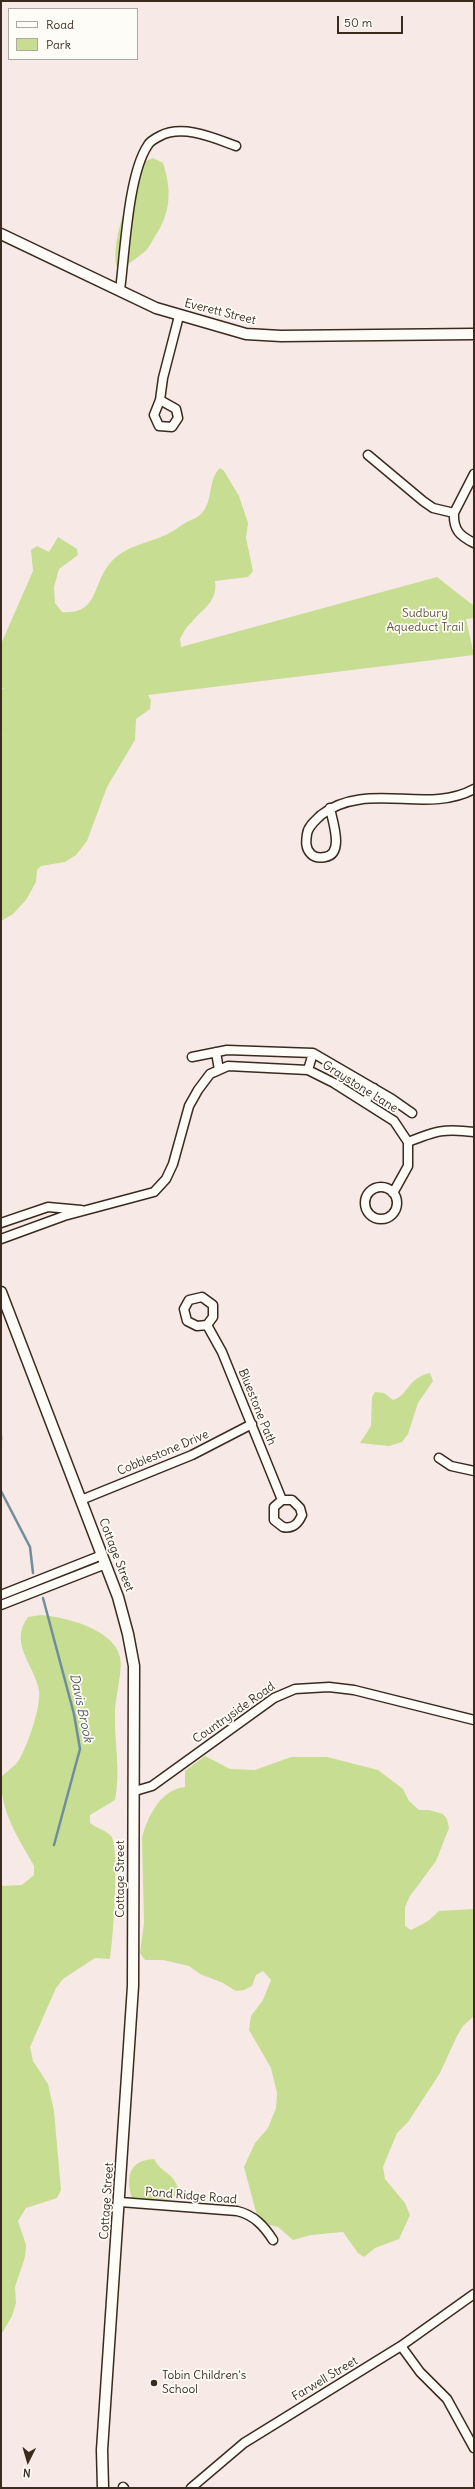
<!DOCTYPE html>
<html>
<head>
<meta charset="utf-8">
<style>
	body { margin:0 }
	#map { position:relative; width:475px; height:2489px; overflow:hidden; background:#f7eae6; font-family:Delius,sans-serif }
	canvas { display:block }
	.frame { position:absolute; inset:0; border:2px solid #3b2a1e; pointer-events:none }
	.legend { position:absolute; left:8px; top:8px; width:130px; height:52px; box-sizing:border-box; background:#fdfcf7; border:1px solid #afa8a0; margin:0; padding:5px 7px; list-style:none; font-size:12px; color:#3b2a1e }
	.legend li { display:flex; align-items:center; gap:8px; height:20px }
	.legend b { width:20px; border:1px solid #afa8a0 }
	.north { position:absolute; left:8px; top:2441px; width:40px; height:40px; -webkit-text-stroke:3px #fdfcf7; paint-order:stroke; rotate:185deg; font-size:11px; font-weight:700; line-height:16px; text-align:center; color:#3b2a1e }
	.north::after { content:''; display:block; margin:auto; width:14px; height:18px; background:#3b2a1e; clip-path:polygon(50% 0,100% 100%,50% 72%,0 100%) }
	.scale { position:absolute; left:337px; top:16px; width:66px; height:18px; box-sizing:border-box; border:2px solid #3b2a1e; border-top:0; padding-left:5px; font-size:12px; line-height:14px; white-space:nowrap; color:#3b2a1e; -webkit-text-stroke:3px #fdfcf7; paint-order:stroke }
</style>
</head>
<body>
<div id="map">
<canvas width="475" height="2489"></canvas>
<div class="frame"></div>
<ul class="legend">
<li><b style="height:5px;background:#fdfcf7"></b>Road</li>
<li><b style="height:11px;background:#c6dd92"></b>Park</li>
</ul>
<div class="north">N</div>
<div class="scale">50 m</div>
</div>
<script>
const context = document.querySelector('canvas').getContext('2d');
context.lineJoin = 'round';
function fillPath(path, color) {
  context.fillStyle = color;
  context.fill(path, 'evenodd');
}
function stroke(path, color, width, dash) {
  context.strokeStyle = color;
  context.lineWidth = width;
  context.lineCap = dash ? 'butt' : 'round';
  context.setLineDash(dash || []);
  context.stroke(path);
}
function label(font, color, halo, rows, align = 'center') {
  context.font = font + ' Delius,sans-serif';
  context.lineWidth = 3.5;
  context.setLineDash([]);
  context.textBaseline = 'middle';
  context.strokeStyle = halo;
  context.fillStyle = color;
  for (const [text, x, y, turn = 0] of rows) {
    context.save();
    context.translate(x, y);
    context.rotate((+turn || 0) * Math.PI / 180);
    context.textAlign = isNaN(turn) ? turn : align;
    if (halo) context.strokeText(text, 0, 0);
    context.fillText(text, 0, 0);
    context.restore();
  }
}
fillPath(new Path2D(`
	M153 158 163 163C172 191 171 213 154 238 151 243 148 250 143 253 135 260 126 264 119 272 106 250 133 185 143 162Z
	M220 468 224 471 239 496 248 523 246 538 253 571 248 577 215 581C218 602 203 608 191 623 186 627 183 633 180 639L181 647 437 577 474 606V618L466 619 474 655 148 695 151 700 150 709 136 719 135 740 107 787 87 841 76 855 65 862 41 866 37 870 36 882 26 900 13 914 1 921V735L4 734H1V689L5 688H1V644L33 571 31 550 37 546 49 552 58 537 77 549 78 555 59 569 54 587 55 603 62 612C100 615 91 583 112 561 126 546 145 544 163 536 172 533 179 526 187 522 191 520 197 518 200 515 214 503 207 480 220 468Z
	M430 1373 433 1381 418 1403 408 1434 402 1442 389 1446 360 1443 371 1426 372 1397 375 1392 384 1393 393 1400C408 1396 407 1378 430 1373Z
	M41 1615C65 1617 114 1629 120 1657 123 1670 115 1699 115 1712 114 1742 121 1770 115 1800L90 1815V1823C96 1828 106 1830 111 1836 120 1846 113 1942 110 1959L95 1958 63 1979 56 1988 30 2047 33 2061 48 2084 54 2111 61 2190 57 2198 26 2208 18 2221 26 2245 25 2257 15 2287 16 2303 12 2316 1 2335V1886L22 1885 34 1875V1866C17 1835 1 1814 1 1777 7 1771 16 1766 20 1758 28 1744 41 1707 39 1691 35 1665 8 1644 28 1617Z
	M205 1756 230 1769 255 1770 291 1757H327L378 1770 403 1789 409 1801 419 1810H429L443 1814 447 1819 449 1828 436 1861 410 1896 405 1907V1926L411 1930 428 1921 439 1911 474 1909V2016L463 2026 457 2036 440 2073 408 2122 397 2133 383 2167 385 2179 405 2203 410 2215 399 2239 375 2248 364 2257 358 2253 343 2232 311 2235 293 2240 278 2227 266 2224 257 2216 244 2167 255 2143 268 2128 276 2108 277 2093 271 2068 249 2030 251 2016 263 2000 271 1980 263 1971 256 1975 252 1986 244 1990 236 1991 223 1983 200 1974 189 1966 163 1960H145L140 1953 144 1923 142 1838C147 1817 161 1789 185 1787V1771Z
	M154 2159C161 2173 173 2172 178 2188L173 2199 159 2203 132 2199C126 2178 128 2160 154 2159Z`), '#c6dd92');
stroke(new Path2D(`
	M1 1436V1440
	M1 1491 30 1547 33 1573
	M43 1598 74 1714 80 1749 54 1845`), '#6f8d9d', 2.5);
const minor = new Path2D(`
	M120 290C125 253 128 174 148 145 150 141 156 138 160 136 183 124 214 138 236 146
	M160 400 176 409 178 418 172 427 159 426 154 415 160 400 163 378 179 316
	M368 455 423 501 433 508 454 513 474 474
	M454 513C453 530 460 536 474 543
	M330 808C332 820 345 854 325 857 320 858 315 858 311 854 305 848 306 841 307 834 308 826 316 820 321 815 366 780 427 815 474 789
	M216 1052 219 1070
	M192 1057 227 1050 313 1053 392 1099 412 1113
	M308 1070 313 1053
	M365 1102 374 1088
	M365 1203a16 16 0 1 1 32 0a16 16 0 1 1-32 0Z
	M393 1193 408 1166V1142
	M1 1223 48 1207 81 1210
	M1 1239 64 1216 154 1192 166 1179 173 1164 189 1106 198 1090 210 1074 228 1066 308 1070 334 1083 394 1121 408 1142C436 1131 444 1128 474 1132
	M207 1325 197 1326 187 1321 184 1309 189 1300 202 1297 213 1305V1317L207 1325 222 1352 282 1500 274 1507V1520L283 1527C293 1529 298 1524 302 1515L300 1508 292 1500H282
	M439 1458 451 1466 474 1471
	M81 1500 192 1455 252 1424
	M1 1595 102 1555
	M1 1605 106 1564
	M135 1791 152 1786 274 1698 295 1689 329 1687 354 1690 474 1720
	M120 2202 237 2211C254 2215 264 2226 273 2240
	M401 2346 420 2372 447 2399 474 2448
	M123 2487 124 2488
	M191 2488 244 2443 401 2346 474 2294`);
const tertiary = new Path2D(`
	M1 234 156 308 246 334 281 336 474 334
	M1 1292 118 1597 128 1634 134 1666 133 1986 102 2450 103 2488`);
stroke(minor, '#3b2a1e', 11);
stroke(tertiary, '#3b2a1e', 13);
stroke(minor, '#fdfcf7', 8);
stroke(tertiary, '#fdfcf7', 10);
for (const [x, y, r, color] of [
	[154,2383,4,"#3b2a1e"]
]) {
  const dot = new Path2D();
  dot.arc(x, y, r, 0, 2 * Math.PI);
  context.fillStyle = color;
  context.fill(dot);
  stroke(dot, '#fdfcf7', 1.5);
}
label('12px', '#3b2a1e', '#fdfcf7', [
	["Everett Street",220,312,14],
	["Graystone Lane",360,1087,32],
	["Bluestone Path",257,1407,68],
	["Cobblestone Drive",163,1453,-23],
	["Cottage Street",116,1555,69],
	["Countryside Road",234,1713,-35],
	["Cottage Street",121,1879,-90],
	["Pond Ridge Road",191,2196,5],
	["Cottage Street",107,2201,-86],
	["Farwell Street",325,2379,-31]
]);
label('12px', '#5e573b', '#fdfcf7', [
	["Sudbury",425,614],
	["Aqueduct Trail",425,628]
]);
label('12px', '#3b2a1e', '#fdfcf7', [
	["Tobin Children's",162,2376],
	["School",162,2390]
], 'left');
label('italic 13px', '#555c5e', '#fdfcf7', [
	["Davis Brook",81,1708,78]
]);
</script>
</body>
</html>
